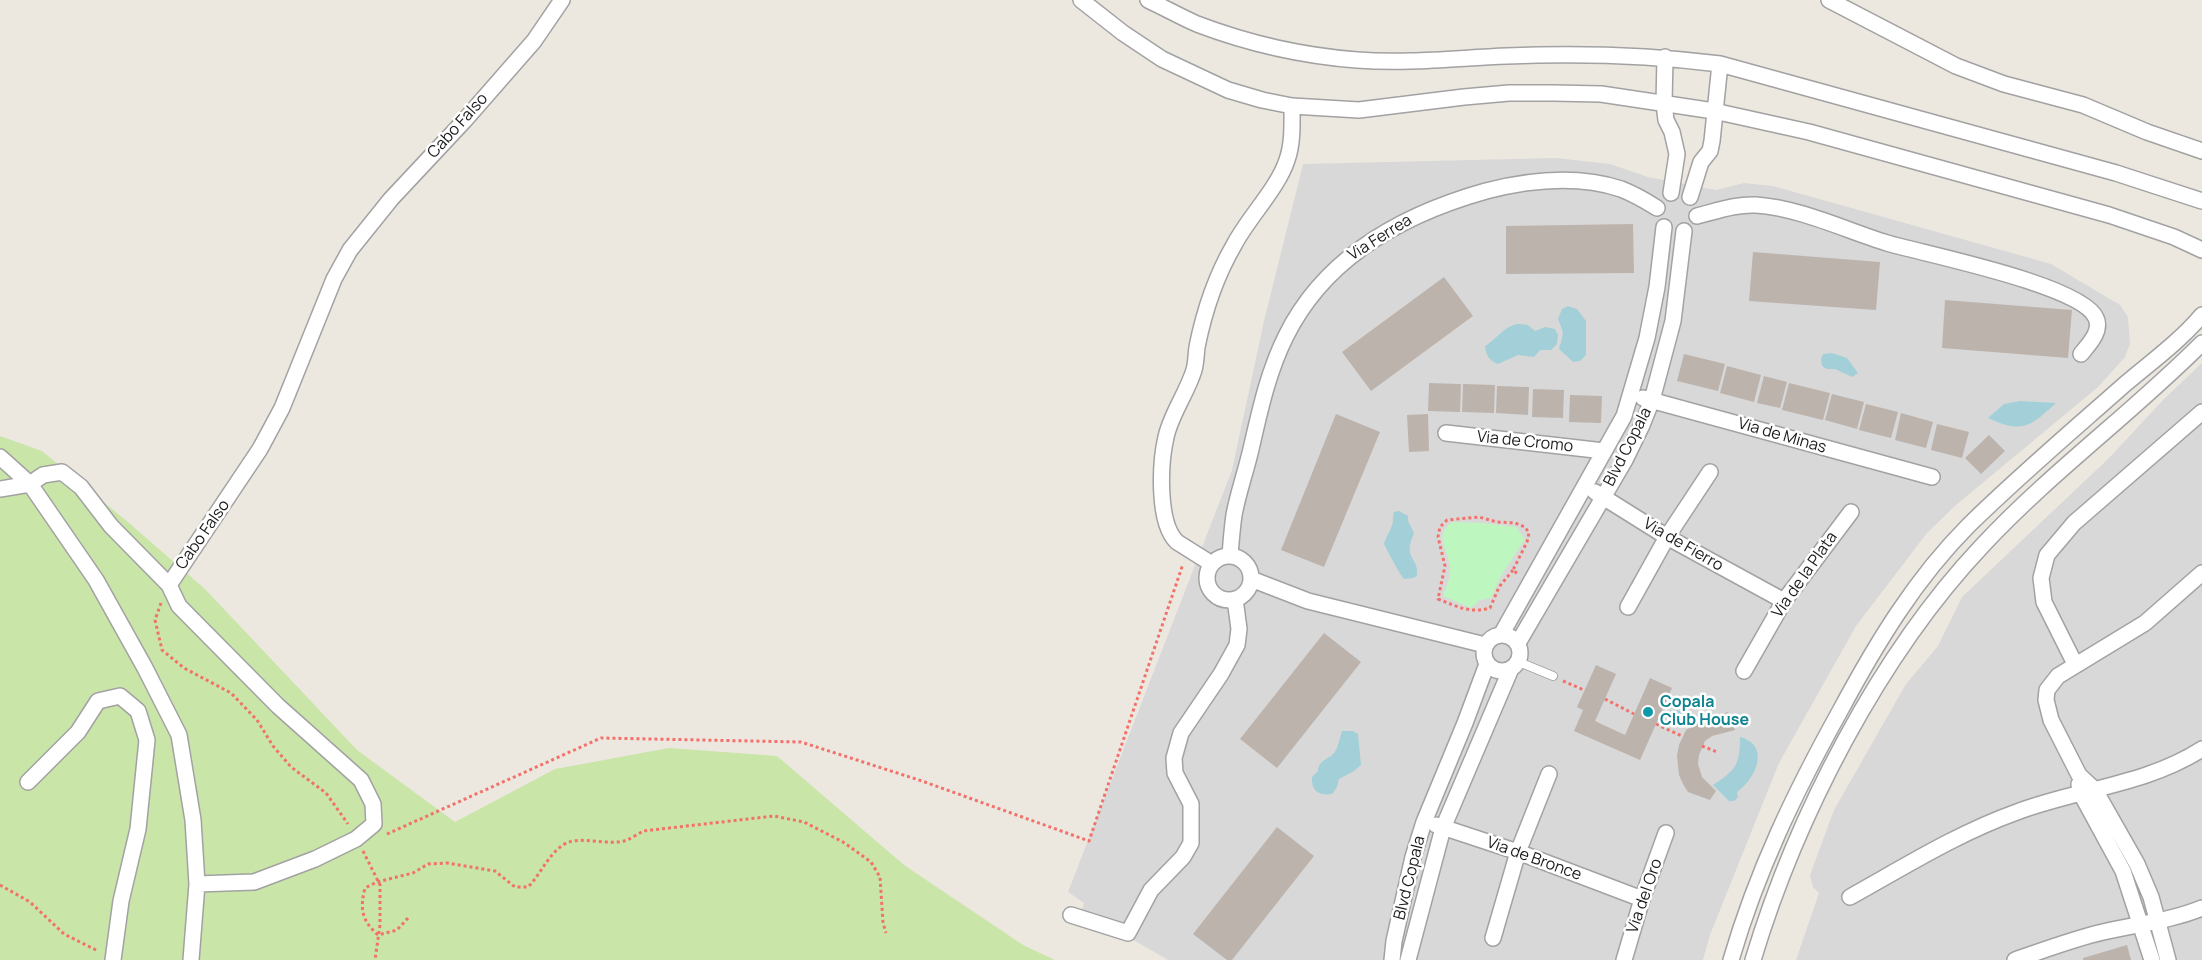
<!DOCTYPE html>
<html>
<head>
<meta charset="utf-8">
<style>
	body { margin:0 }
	canvas { display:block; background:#ece8e0 }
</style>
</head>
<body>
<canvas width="2202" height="960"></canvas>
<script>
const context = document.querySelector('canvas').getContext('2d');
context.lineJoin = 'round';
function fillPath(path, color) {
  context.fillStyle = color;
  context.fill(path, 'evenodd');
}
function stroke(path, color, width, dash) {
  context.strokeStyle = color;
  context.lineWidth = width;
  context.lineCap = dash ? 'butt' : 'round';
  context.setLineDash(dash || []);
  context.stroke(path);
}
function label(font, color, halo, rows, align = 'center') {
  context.font = font + ' Manrope,sans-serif';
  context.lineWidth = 5;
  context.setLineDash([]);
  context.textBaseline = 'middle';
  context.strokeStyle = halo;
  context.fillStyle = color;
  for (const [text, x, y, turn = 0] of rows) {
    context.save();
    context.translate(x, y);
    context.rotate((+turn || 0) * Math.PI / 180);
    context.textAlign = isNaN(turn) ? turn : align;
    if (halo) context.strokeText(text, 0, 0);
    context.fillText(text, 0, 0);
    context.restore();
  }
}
fillPath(new Path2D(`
	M1556 158 1610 164 1648 177 1716 190 1744 183 1773 186 2051 264 2120 305 2128 317 2130 344 2125 357 2098 387 1956 505 1927 533 1856 626 1779 763 1710 935 1703 960H1168L1082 910 1084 903 1068 892 1232 470 1264 321 1303 164Z
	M2202 363V960H1796L1819 893 1813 887 1810 875 1834 810 1906 684 1938 646 1962 597 2108 459 2165 398Z`), '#d9d8d8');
fillPath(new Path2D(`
	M0 436 42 451 129 523 205 589 357 750 455 822 555 769 669 748 777 756 904 865 1023 945 1055 960H0Z`), '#c9e5a8');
fillPath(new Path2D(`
	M1452 522 1483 523 1516 527 1525 539 1501 576 1491 598 1480 600 1471 608 1443 596C1446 587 1451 577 1450 567 1448 549 1433 535 1452 522Z`), '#bef6bf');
fillPath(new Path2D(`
	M1568 306 1577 309 1586 321V355L1580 361 1573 362 1559 349C1564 332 1564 334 1558 319L1562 309Z
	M1519 324 1528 325 1535 331 1545 327 1555 329 1558 335 1557 344 1551 350H1540L1534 357 1518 355 1498 364C1489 360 1486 356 1485 346 1498 338 1505 325 1519 324Z
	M1832 353 1847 358 1858 373 1852 377 1835 369H1827L1822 366 1821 359 1823 354Z
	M2020 401 2056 403C2030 427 2022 434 1988 418L2004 404Z
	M1399 511 1408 516V521L1414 533C1402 560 1419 556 1417 576L1413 578 1404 579C1399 573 1388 552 1384 544 1386 536 1392 529 1393 521 1393 518 1393 515 1394 512Z
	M1674 710 1687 712 1689 716 1685 723 1677 726 1670 721 1666 713Z
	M1342 731H1353L1358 734 1361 765 1354 771 1339 779 1337 787 1332 794C1319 796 1311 791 1312 777L1318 771C1319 758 1331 760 1336 750 1339 744 1340 737 1342 731Z
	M1740 737C1771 745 1756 779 1737 792L1738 797 1734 801H1729L1713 785C1736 770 1740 765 1740 737Z`), '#a2cfd8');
fillPath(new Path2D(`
	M1633 224 1634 273 1506 274V226Z
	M1753 252 1880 262 1876 310 1749 301Z
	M1444 277 1473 316 1371 391 1342 352Z
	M1945 300 2072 310 2068 358 1942 348Z
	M1684 354 1725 364 1718 391 1677 381Z
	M1727 366 1761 375 1754 402 1720 393Z
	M1764 376 1787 382 1780 408 1757 403Z
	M1429 383 1461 384 1460 412 1428 411Z
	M1789 383 1830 393 1823 420 1782 410Z
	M1463 384 1495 385 1494 413 1462 412Z
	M1497 386 1529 387 1528 415 1496 413Z
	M1533 389 1564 390 1563 418 1532 417Z
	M1832 394 1864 402 1857 429 1825 420Z
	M1570 395 1602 396 1601 423 1569 422Z
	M1866 404 1898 412 1891 438 1859 430Z
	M1901 413 1933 422 1926 448 1895 440Z
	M1336 414 1380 432 1324 567 1281 550Z
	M1428 414 1429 451 1409 452 1407 415Z
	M1937 424 1969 432 1962 458 1931 450Z
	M1989 435 2005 451 1981 474 1965 458Z
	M1324 633 1361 662 1277 768 1240 739Z
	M1596 665 1616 674 1595 721 1625 735 1650 678 1672 688 1640 760 1574 731 1583 710 1577 707Z
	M1728 712 1735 730 1712 736 1705 741 1699 755 1698 764 1702 777 1716 791 1710 800 1688 792 1683 784 1679 775 1677 756 1679 745 1686 730 1698 723Z
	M1277 827 1314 856 1232 960H1227L1193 934Z
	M2127 945 2131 960H2083V958Z`), '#bcb3ad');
const lane = new Path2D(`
	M1519 662 1553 676`);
const street = new Path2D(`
	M1081 0 1123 33 1162 59 1228 90 1262 100 1292 106 1359 110 1464 97 1509 93H1553L1601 94 1714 111 1809 132 2109 215 2174 237 2202 250
	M1148 0C1165 8 1181 17 1197 24 1247 43 1304 56 1357 60 1407 64 1457 58 1507 56 1579 53 1649 55 1720 64L2116 173 2202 201
	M1829 0 1956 66 2004 84 2083 105 2147 132 2202 151
	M1665 57 1664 104 1666 120 1672 132 1677 154 1671 193
	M1690 197 1701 162 1710 151 1712 141 1720 64
	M1697 216C1717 211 1736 204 1756 205 1800 208 1845 230 1887 243 1924 254 2082 285 2096 318 2102 331 2089 344 2081 354
	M1643 398 1932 477
	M1446 433 1604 451
	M0 457 30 484 96 580 145 668 179 735 193 820 197 884 191 960
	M0 489 30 484 43 475 62 472 81 487 111 526 169 585
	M1595 492 1667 537 1784 601
	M1230 556C1231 542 1232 529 1234 515 1238 493 1246 471 1251 449 1260 410 1268 372 1286 336 1325 257 1404 214 1486 191 1529 180 1578 175 1621 189 1634 194 1646 201 1657 208
	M1207 578a22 22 0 1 1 44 0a22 22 0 1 1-44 0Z
	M1212 564 1177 542C1157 523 1160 463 1166 437 1171 414 1187 393 1194 370 1196 363 1196 355 1197 347 1204 312 1216 276 1234 245 1248 218 1278 188 1287 160 1293 143 1292 124 1292 106
	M1251 579 1308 601 1485 645
	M1628 607 1667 537 1710 472
	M1484 653a18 18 0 1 1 36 0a18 18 0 1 1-36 0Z
	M1501 635 1624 416 1647 338 1657 287 1664 227
	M1518 643 1625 460 1642 425 1652 400 1673 321 1684 231
	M2075 664 2044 602 2041 578 2047 555 2074 523 2202 412
	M1744 671 1784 601 1851 512
	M28 782 78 732 98 701 120 696 138 711 147 740 138 829 121 901 113 960
	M2079 784 2080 792 2123 871 2152 960
	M1436 825 1518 852 1642 899
	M197 884 254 882 315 859 356 839 374 824 373 804 361 780 278 706 179 606 169 585 260 449 282 408 334 279 350 250 391 199 464 121 534 41 562 0
	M1850 897C1904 867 1958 833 2017 812 2078 789 2146 785 2202 749
	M1071 915 1128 933 1151 890 1183 857 1191 843V804L1175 773 1174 758 1181 733 1221 674 1237 645 1239 629 1235 599
	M1493 938 1518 852 1549 774
	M1392 960 1394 941 1413 857 1424 822 1465 723 1487 664
	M1408 960 1443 828 1510 671
	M1624 960 1642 899 1666 833
	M1731 960C1757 871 1795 792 1840 711 1876 644 1915 579 1969 525 2019 476 2072 431 2124 385 2151 362 2179 342 2202 315
	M1753 960C1796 817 1879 655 1982 546 2050 473 2131 414 2202 343
	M2015 960C2044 950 2073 939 2103 932 2137 924 2170 921 2202 908
	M2168 960 2151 897 2137 864 2095 790 2079 775 2051 720 2046 700 2047 690 2058 676 2145 623 2202 573`);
stroke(lane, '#a2a2a2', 10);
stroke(street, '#a2a2a2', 18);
stroke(new Path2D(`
	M1513 570 1499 587 1490 608C1470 614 1456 606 1438 599L1445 566 1438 537 1440 527 1447 520 1479 517 1497 522 1515 523 1525 527 1529 533 1527 542 1513 570 1519 575
	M161 603 155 620 162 650 184 668 231 693 257 720 273 746 291 767 326 793 348 824
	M1563 681 1584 690
	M1605 699 1634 714
	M1656 724 1682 736
	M1702 746 1717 752
	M387 834 601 738 801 742 922 781 1089 841 1183 564
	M363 851 380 885V925L375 960
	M0 885 30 902 64 934 98 951
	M408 918 397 930 378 935C361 920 360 908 365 888L377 882 413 873 428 864 447 863 495 871 515 887H528C541 874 547 856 563 845 579 834 608 847 627 840 632 838 638 834 643 831L774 816 804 822 843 842 871 862 880 877 883 923 886 933`), '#f2726b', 3, [3, 3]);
stroke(lane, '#fff', 8);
stroke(street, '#fff', 15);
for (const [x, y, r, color] of [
	[1648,712,6,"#0f9aa8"]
]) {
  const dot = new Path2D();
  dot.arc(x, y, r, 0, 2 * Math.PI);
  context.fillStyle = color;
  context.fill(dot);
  stroke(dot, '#fff', 2);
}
label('16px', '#1b1b1b', '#fff', [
	["Cabo Falso",458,126,-48],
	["Via Ferrea",1380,238,-32],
	["Via de Minas",1782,436,16],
	["Via de Cromo",1525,442,6],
	["Blvd Copala",1628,447,-63],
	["Cabo Falso",203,535,-55],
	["Via de Fierro",1683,545,30],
	["Via de la Plata",1805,575,-55],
	["Via de Bronce",1534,859,20],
	["Blvd Copala",1410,878,-76],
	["Via del Oro",1645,896,-71]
]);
label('bold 16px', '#0d838f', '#fff', [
	["Copala",1660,703],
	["Club House",1660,721]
], 'left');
</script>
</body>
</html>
